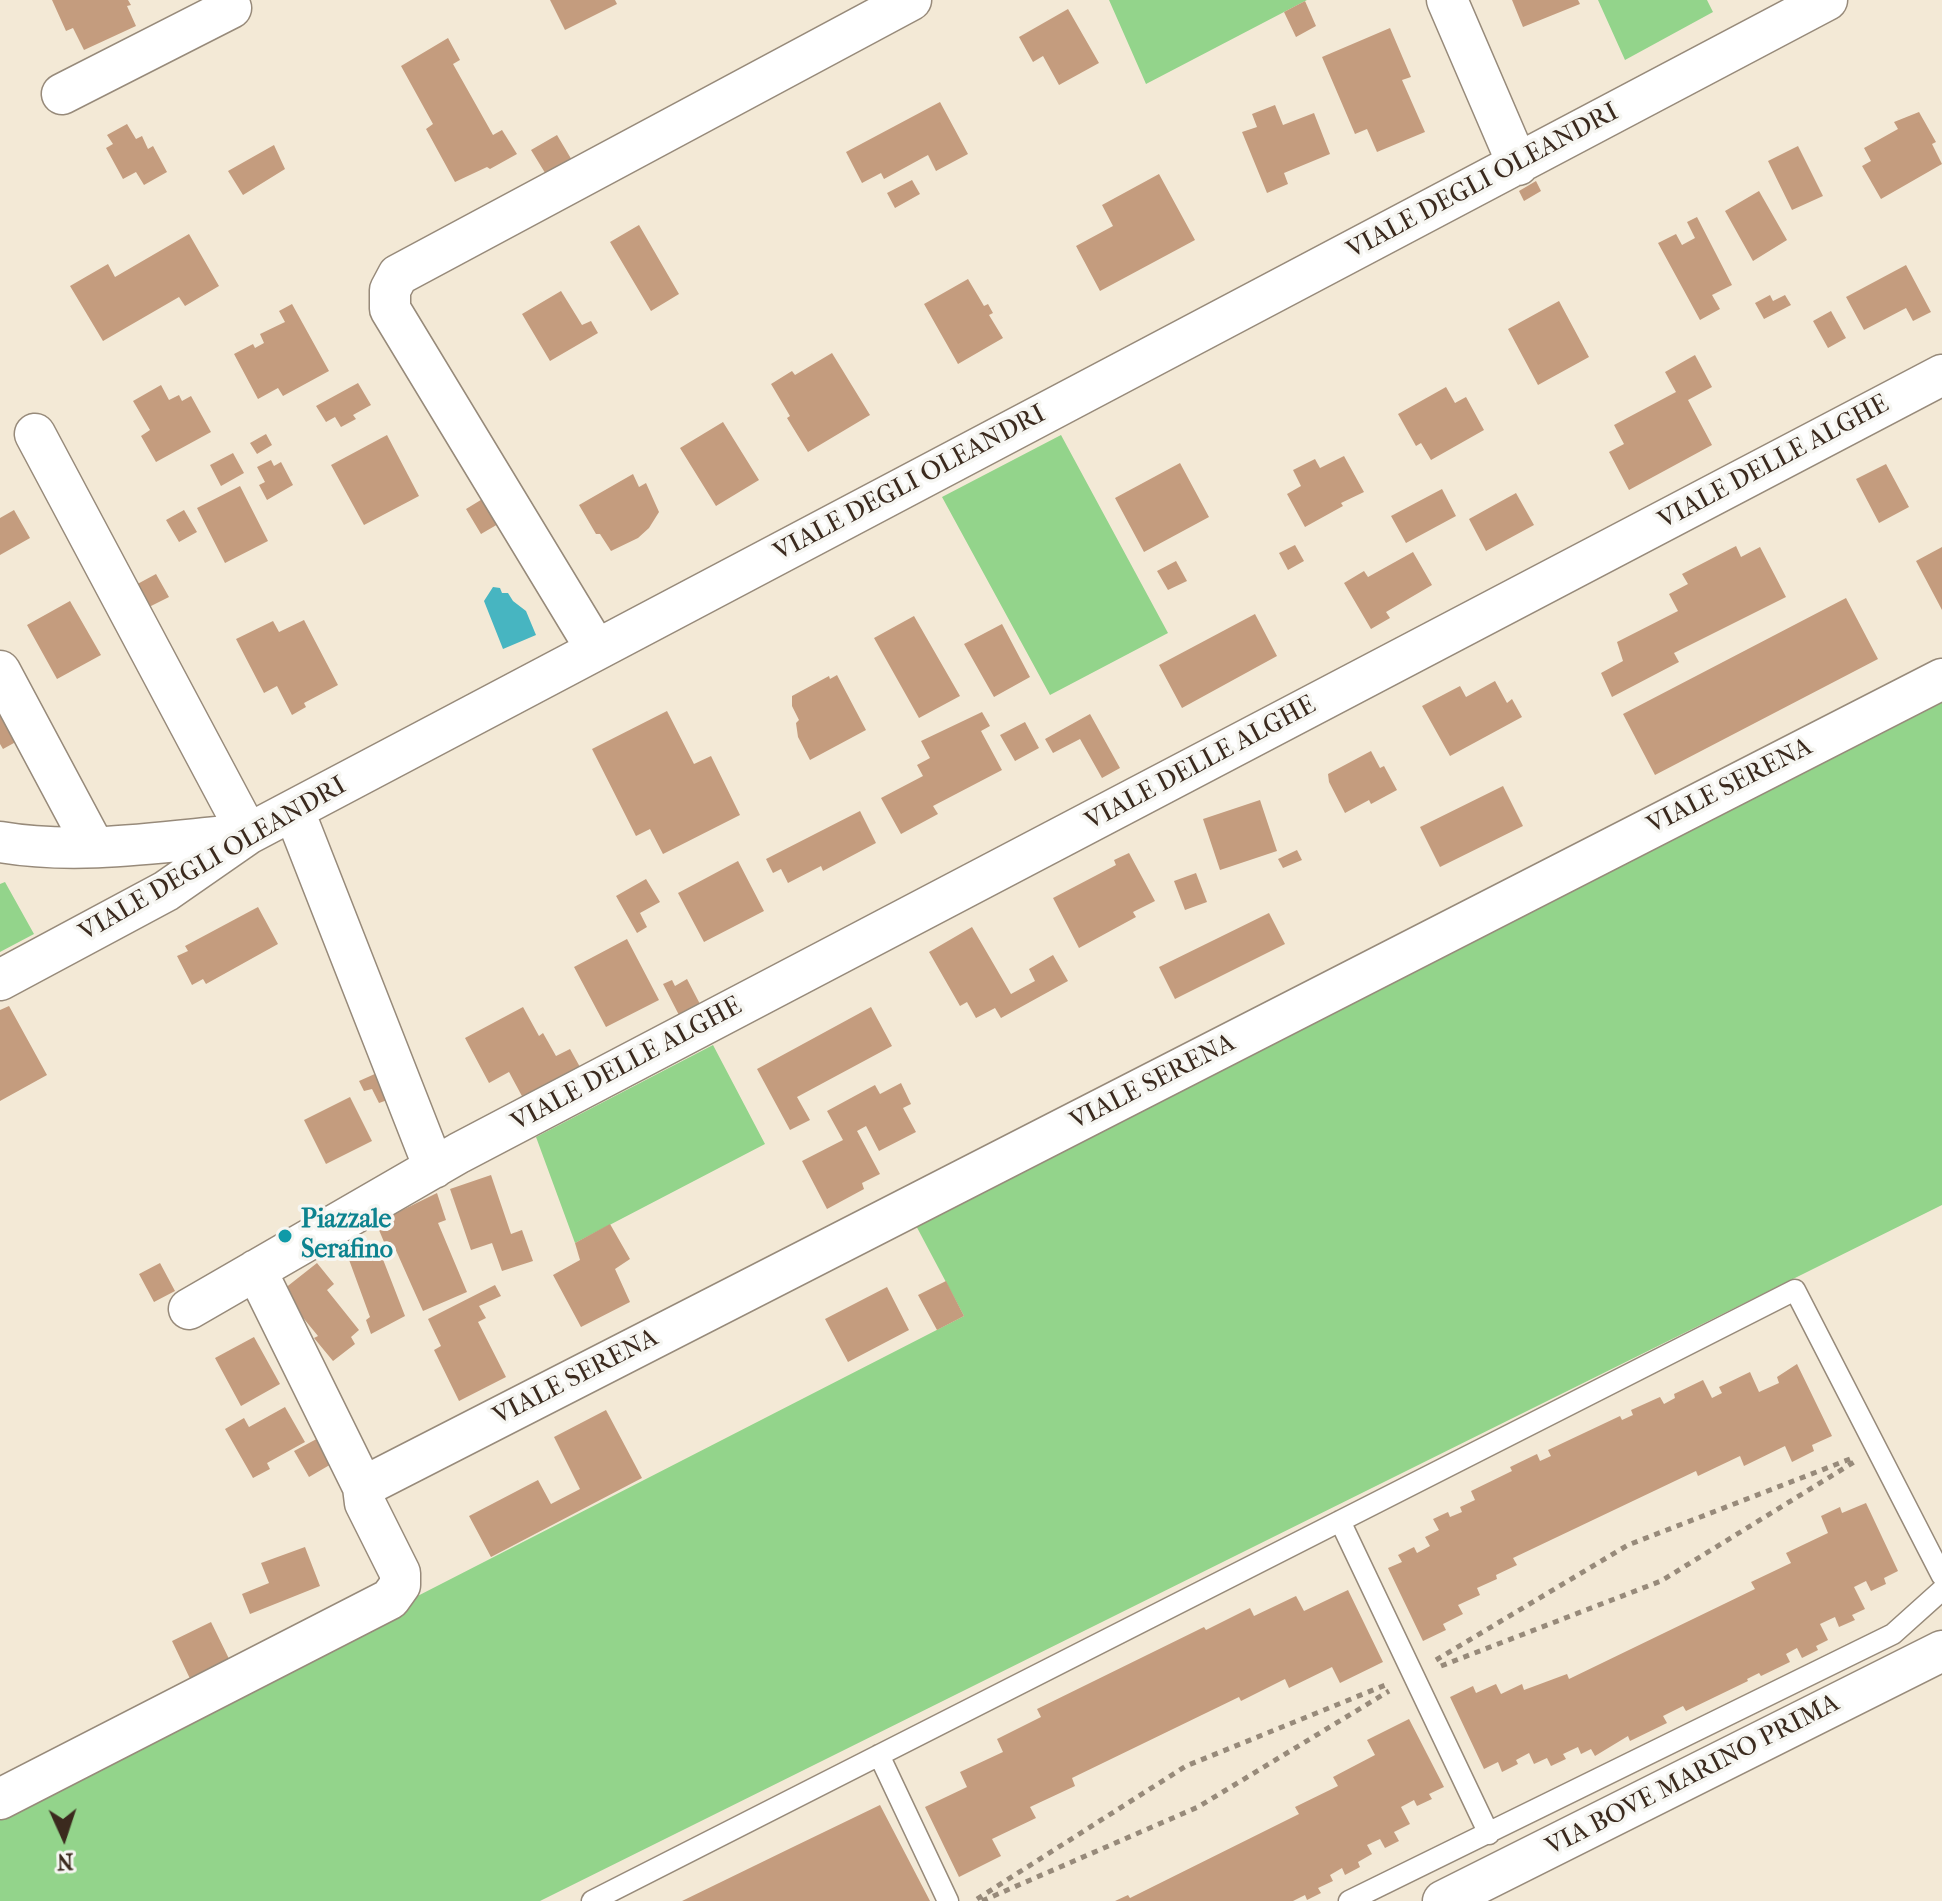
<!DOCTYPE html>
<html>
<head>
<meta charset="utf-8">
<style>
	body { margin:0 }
	#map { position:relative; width:1942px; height:1901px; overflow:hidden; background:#f3e9d6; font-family:"IM FELL French Canon",serif }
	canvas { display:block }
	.north { position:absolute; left:24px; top:1797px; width:80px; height:80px; -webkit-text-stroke:6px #f6f6f2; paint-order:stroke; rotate:177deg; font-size:22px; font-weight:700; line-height:32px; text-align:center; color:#3b2a1e }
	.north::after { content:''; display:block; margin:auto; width:28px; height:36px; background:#3b2a1e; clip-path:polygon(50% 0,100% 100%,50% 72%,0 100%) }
</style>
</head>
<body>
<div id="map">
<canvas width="1942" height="1901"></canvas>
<div class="north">N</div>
</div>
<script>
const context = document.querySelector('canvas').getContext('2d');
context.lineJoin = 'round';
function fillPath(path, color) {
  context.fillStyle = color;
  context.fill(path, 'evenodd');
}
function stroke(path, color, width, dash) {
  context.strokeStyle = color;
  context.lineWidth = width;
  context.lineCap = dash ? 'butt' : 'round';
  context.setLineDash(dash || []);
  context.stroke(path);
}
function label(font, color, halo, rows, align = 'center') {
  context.font = font + ' "IM FELL French Canon",serif';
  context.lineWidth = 7;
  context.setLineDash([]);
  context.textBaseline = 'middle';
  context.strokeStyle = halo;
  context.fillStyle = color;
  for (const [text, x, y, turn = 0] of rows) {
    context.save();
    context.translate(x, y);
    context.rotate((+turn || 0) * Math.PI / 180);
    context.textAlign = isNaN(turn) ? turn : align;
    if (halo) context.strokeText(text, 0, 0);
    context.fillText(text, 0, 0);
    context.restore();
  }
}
fillPath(new Path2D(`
	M1109 0H1307L1146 84Z
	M1598 0H1707L1713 12 1625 60Z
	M1061 435 1168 633 1050 695 942 497Z
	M1942 695V1205L540 1901H0V1810L964 1316 913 1220Z
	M5 882 34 934 0 952V884Z
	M713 1045 765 1144 575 1243 536 1137Z`), '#93d48b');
fillPath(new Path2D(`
	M493 587 500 588 502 593H508L513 601 526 611 536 635 503 649 484 601Z`), '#47b5c1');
fillPath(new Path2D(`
	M52 0H128L131 5 127 6 136 26 84 50 73 28 66 31Z
	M550 0H615L617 4 565 30Z
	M1512 0H1578L1580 4 1523 27Z
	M1305 1 1316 26 1296 37 1284 12Z
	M1068 9 1099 63 1059 85 1043 56 1033 62 1019 37Z
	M1390 28 1411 77 1402 80 1425 132 1377 152 1367 129 1355 134 1322 57Z
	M448 38 460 60 453 64 493 135 502 130 517 154 490 169 487 167 455 182 426 129 433 124 401 66Z
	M940 102 968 154 936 171 928 155 884 179 881 173 862 183 846 152Z
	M1275 105 1283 125 1314 113 1330 154 1284 173 1288 184 1267 193 1242 132 1257 127 1252 114Z
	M1919 112 1936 142 1932 144 1942 164 1881 199 1862 166 1871 161 1864 148 1898 129 1894 122Z
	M127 124 136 139 142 136 148 149 153 146 167 172 144 185 136 172 123 179 106 148 113 144 107 135Z
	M557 135 573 162 547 176 531 150Z
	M274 145 285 169 243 195 228 171Z
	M1798 146 1823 196 1792 210 1768 161Z
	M1159 174 1195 240 1100 291 1076 246 1113 226 1102 205Z
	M912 180 920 194 895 208 887 193Z
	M1536 181 1541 191 1524 201 1519 191Z
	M1759 191 1787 240 1753 261 1725 211Z
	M1697 217 1732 285 1712 295 1720 309 1700 320 1658 243 1676 234 1682 245 1695 238 1687 222Z
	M639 225 679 294 651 311 610 242Z
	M189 234 219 286 185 306 179 297 103 341 70 286 108 264 115 277Z
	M1906 265 1931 312 1913 321 1906 308 1864 330 1846 297Z
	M968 279 984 306 988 304 993 313 989 315 1003 338 958 364 924 304Z
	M561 291 582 325 591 321 598 333 550 361 522 314Z
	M1770 295 1773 301 1785 295 1791 305 1764 319 1755 303Z
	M1559 301 1589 357 1538 385 1508 329Z
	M292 304 329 371 283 396 278 388 258 399 234 354 253 344 255 348 264 343 260 334 285 322 279 311Z
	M1831 311 1846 338 1828 348 1813 321Z
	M832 353 870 415 808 452 787 418 790 416 771 384 792 371 795 375Z
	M1695 355 1712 387 1688 400 1712 445 1629 490 1609 452 1624 444 1614 425 1676 392 1665 372Z
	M358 383 371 405 353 415 356 419 341 427 335 417 326 422 316 406Z
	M161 385 169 400 179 395 182 401 191 396 211 432 156 462 141 436 150 430 133 401Z
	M1446 387 1455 403 1466 397 1484 430 1431 460 1421 443 1416 446 1398 414Z
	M723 422 759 480 716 506 680 448Z
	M266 434 272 445 257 454 250 443Z
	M387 435 419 496 364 525 331 465Z
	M233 453 244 473 221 486 210 465Z
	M1344 456 1364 492 1341 503 1343 506 1305 527 1287 494 1301 486 1293 470 1315 459 1320 468Z
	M271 460 274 466 281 462 293 485 267 500 259 485 265 482 257 467Z
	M1180 463 1209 517 1144 552 1115 498Z
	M1886 464 1909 507 1879 523 1856 479Z
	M633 474 639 487 646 483 659 512 649 528 638 538 611 551 600 534H596L579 505Z
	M240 486 268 541 225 563 197 508Z
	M1442 489 1456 516 1406 543 1391 516Z
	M1516 493 1534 525 1486 551 1469 519Z
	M489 495 505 520 481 534 466 509Z
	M14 510 30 538 0 555V518Z
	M184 510 197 532 179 542 166 520Z
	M1295 545 1304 561 1288 570 1279 553Z
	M1736 546 1741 557 1760 547 1786 597 1674 653 1679 662 1612 697 1601 673 1623 661 1617 642 1678 611 1669 594 1688 584 1682 574Z
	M1942 547V610L1916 561Z
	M1413 552 1432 585 1386 612 1390 618 1371 629 1344 583 1364 571 1368 577Z
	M1176 561 1187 581 1168 590 1157 571Z
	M156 574 169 597 141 611 130 588Z
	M1846 598 1878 659 1655 775 1623 714Z
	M70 601 101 655 57 679 27 625Z
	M1255 614 1277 656 1182 708 1159 665Z
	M914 616 960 696 919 718 874 638Z
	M304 620 338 685 304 703 306 707 292 715 277 686 264 693 236 639 273 621 279 632Z
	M1002 624 1030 677 994 697 964 644Z
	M837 675 866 730 810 760 798 737 796 723 799 720 792 706V696L829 676 830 679Z
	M1495 681 1507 703 1512 699 1522 717 1450 756 1422 706 1460 686 1466 697Z
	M0 695 23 738 3 749 0 744Z
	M667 711 694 764 711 756 740 815 663 854 650 829 636 836 592 749Z
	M982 712 990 726 981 731 1002 770 933 806 938 814 901 834 881 798 923 776 917 765 930 758 921 741Z
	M1090 714 1120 768 1102 778 1080 739 1053 753 1045 739Z
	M1025 722 1039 748 1015 761 1000 735Z
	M1371 751 1380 768 1384 766 1397 790 1371 804 1369 800 1345 813 1329 782 1328 774Z
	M1503 786 1523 826 1440 867 1420 827Z
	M1260 800 1277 851 1220 870 1203 819Z
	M860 811 876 843 823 871 821 866 788 883 781 869 773 873 766 859Z
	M1297 850 1302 860 1283 868 1278 859Z
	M1129 853 1155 901 1133 912 1136 917 1079 948 1053 898 1116 865 1114 860Z
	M738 861 764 911 704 942 678 893Z
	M1196 873 1207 902 1185 910 1174 881Z
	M646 879 660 902 640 913 647 927 637 933 616 896Z
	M258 907 278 944 206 984 203 979 192 985 177 956 188 951 185 946Z
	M1269 913 1285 944 1175 999 1159 967Z
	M972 927 1011 994 1035 981 1029 969 1053 955 1068 981 1001 1018 995 1008 976 1018 967 1002 960 1006 929 952Z
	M627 939 659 1000 606 1027 574 967Z
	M687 979 701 1006 680 1017 663 984 672 980 675 986Z
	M9 1006 47 1075 0 1101V1010Z
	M523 1007 539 1036 543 1033 556 1056 570 1049 580 1067 523 1098 509 1072 489 1083 465 1038Z
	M871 1007 892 1046 797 1097 810 1120 790 1130 757 1069Z
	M386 1069 396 1097 379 1103 372 1089 364 1091 359 1081Z
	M901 1083 911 1104 903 1108 916 1132 879 1151 866 1126 857 1131 880 1174 862 1183 864 1189 827 1209 802 1161 843 1140 827 1111 875 1085 880 1094Z
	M350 1097 372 1141 326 1164 304 1120Z
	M491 1175 511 1234 522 1230 533 1261 502 1271 492 1243 471 1250 450 1189Z
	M437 1193 446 1220 438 1223 467 1292 423 1311 394 1246 387 1249 376 1223Z
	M610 1224 630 1259 615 1269 630 1302 581 1327 553 1275 580 1260 575 1243Z
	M377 1244 405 1316 371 1334 366 1320 370 1317 348 1257Z
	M160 1263 175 1291 154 1302 139 1274Z
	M317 1263 334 1284 327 1290 359 1330 351 1337 355 1344 333 1361 314 1338 318 1336 300 1314 290 1321 284 1289Z
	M946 1281 964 1316 937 1330 918 1295Z
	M495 1285 501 1296 479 1306 486 1318 478 1322 506 1377 459 1401 434 1350 441 1346 428 1319Z
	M887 1287 909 1330 848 1362 825 1319Z
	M254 1337 280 1384 241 1406 215 1358Z
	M1797 1364 1832 1436 1812 1445 1814 1451 1792 1462 1785 1446 1744 1466 1740 1456 1698 1476 1696 1471 1513 1558 1517 1565 1496 1575 1497 1579 1477 1588 1480 1595 1458 1605 1463 1614 1443 1624 1446 1630 1423 1641 1388 1568 1402 1562 1398 1555 1414 1547 1417 1553 1430 1546 1425 1537 1439 1530 1433 1519 1448 1512 1450 1517 1462 1512 1460 1507 1475 1500 1471 1491 1512 1471 1510 1467 1537 1454 1540 1461 1551 1456 1548 1450 1620 1416 1622 1420 1633 1415 1631 1410 1660 1397 1664 1404 1675 1398 1674 1394 1703 1380 1712 1398 1722 1393 1719 1387 1750 1372 1759 1392 1779 1383 1777 1377Z
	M285 1407 305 1442 267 1463 270 1469 253 1478 225 1429 244 1418 249 1427Z
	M606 1410 642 1478 491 1557 469 1516 538 1480 551 1504 580 1489 554 1437Z
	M326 1434 340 1459 309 1477 294 1451Z
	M1866 1503 1898 1571 1884 1578 1886 1584 1871 1591 1866 1581 1854 1587 1865 1609 1852 1615 1855 1620 1839 1627 1835 1617 1820 1624 1828 1640 1816 1646 1818 1650 1802 1658 1797 1648 1786 1654 1790 1662 1761 1676 1759 1673 1747 1679 1748 1681 1686 1711 1683 1706 1663 1716 1667 1723 1630 1741 1628 1736 1595 1756 1591 1749 1581 1754 1578 1747 1563 1754 1566 1759 1551 1766 1547 1758 1534 1764 1529 1753 1516 1760 1518 1764 1502 1772 1498 1762 1484 1769 1450 1697 1473 1686 1476 1693 1496 1684 1501 1694 1522 1684 1524 1690 1567 1674 1569 1679 1755 1589 1751 1582 1791 1563 1786 1553 1828 1533 1821 1516 1840 1507 1842 1513Z
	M305 1547 320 1586 250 1614 242 1594 269 1583 261 1563Z
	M1348 1590 1383 1662 1340 1683 1332 1667 1289 1688 1285 1679 1241 1701 1239 1697 1072 1778 1075 1786 1030 1807 1036 1818 992 1839 1001 1856 959 1877 925 1807 967 1787 960 1772 1003 1752 997 1739 1041 1717 1037 1709 1204 1627 1206 1630 1250 1608 1254 1616 1296 1596 1304 1611Z
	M211 1622 233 1667 194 1687 172 1641Z
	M1409 1719 1444 1787 1429 1794 1432 1799 1417 1806 1414 1800 1401 1807 1410 1824 1394 1832 1399 1841 1385 1848 1380 1839 1367 1845 1372 1854 1358 1862 1360 1867 1345 1875 1342 1868 1330 1875 1333 1881 1318 1888 1321 1893 1307 1900 1305 1895 1293 1901H1115L1128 1895 1130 1898 1299 1814 1295 1807 1338 1786 1333 1777 1375 1755 1367 1740Z
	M880 1805 930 1901H682L793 1847Z`), '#c49c7e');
const service = new Path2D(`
	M1340 1521 1489 1834
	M879 1755 948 1901
	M592 1901 1795 1290 1942 1576
	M1349 1901 1893 1634 1942 1590`);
const minor = new Path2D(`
	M1447 0 1518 165
	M62 94 231 8 228 0
	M596 649 390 309V290L398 275 911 0
	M0 671 94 847
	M294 811 434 1168
	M0 842C81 856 166 841 248 834L35 434
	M0 980 166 891 248 834 1827 0
	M189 1309 459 1153 1942 375
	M363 1487 1942 679
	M0 1799 390 1599 400 1585V1573L365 1503 363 1487 256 1270
	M1443 1901 1942 1651`);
stroke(service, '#978a7a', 23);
stroke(minor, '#978a7a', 43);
stroke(new Path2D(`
	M1436 1660 1628 1545 1850 1459
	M1441 1666 1661 1581 1854 1462
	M977 1899 1186 1766 1388 1684
	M982 1901 1198 1807 1389 1691`), '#978a7a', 5, [6, 6]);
stroke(service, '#fff', 20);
stroke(minor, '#fff', 40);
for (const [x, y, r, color] of [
	[285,1236,8,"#0f9aa8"]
]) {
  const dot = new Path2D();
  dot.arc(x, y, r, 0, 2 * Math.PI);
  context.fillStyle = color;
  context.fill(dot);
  stroke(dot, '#f6f6f2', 3);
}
label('26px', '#3b2a1e', '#f6f6f2', [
	["VIALE DEGLI OLEANDRI",1483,182,-28],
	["VIALE DELLE ALGHE",1774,463,-28],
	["VIALE DEGLI OLEANDRI",910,484,-28],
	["VIALE DELLE ALGHE",1201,764,-28],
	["VIALE SERENA",1730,787,-27],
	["VIALE DEGLI OLEANDRI",213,860,-30],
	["VIALE DELLE ALGHE",627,1065,-28],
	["VIALE SERENA",1153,1083,-27],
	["VIALE SERENA",576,1378,-27],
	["VIA BOVE MARINO PRIMA",1693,1776,-27]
]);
label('bold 26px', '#0d838f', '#f6f6f2', [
	["Piazzale",301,1221],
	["Serafino",301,1251]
], 'left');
</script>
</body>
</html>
